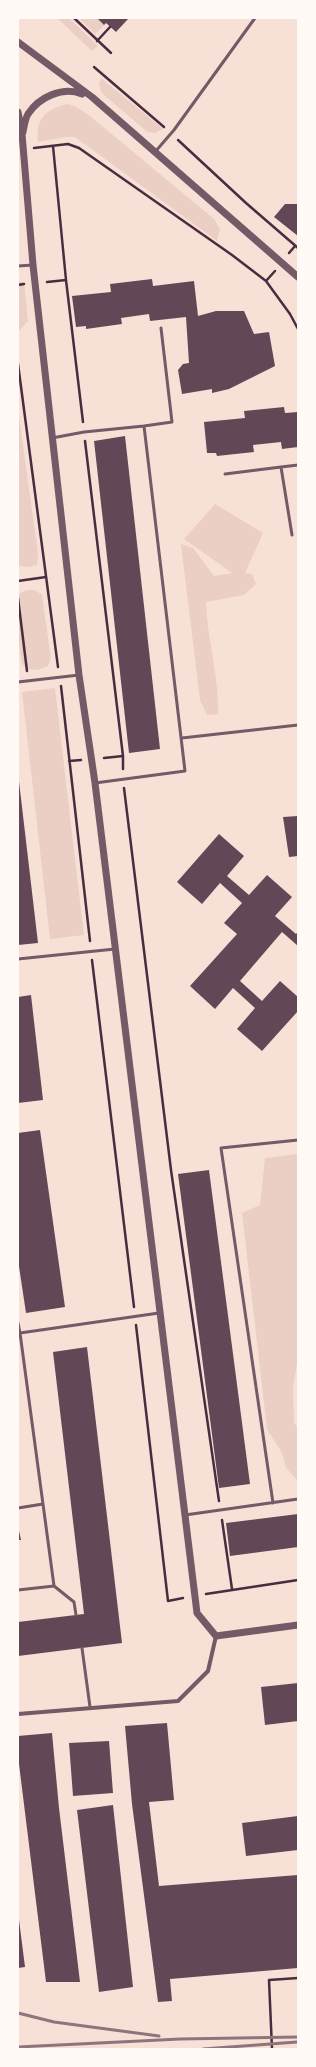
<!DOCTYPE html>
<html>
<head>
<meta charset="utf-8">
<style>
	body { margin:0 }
	#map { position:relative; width:316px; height:2067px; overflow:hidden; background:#f7e1d7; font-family:Rubik,sans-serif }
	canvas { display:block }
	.frame { position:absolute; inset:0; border:19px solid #fffaf5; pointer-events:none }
</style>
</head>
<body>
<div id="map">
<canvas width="316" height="2067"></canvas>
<div class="frame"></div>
</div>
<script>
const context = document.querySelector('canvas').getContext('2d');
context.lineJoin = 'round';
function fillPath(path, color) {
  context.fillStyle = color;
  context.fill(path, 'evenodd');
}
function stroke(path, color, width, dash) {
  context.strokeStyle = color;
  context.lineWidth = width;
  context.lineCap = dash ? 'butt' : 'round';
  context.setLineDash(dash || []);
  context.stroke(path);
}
fillPath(new Path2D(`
	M57 18H69L98 46 92 51Z
	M79 18H97L104 25 95 34Z
	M101 78 163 129 155 133 147 132 102 93 99 85Z
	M67 104 75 106 90 116 214 219 220 229 217 241 75 137H66L38 142C35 119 46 109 67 104Z
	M18 281 24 282 28 321 18 332Z
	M18 409 38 553 37 565 29 567 18 566Z
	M215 504 263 533 245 573 252 574 256 584 244 595 206 602C207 639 219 675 218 714L207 715 200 700 181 544 193 548 214 576 232 573 184 539Z
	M27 590H35L42 595 51 659 48 666C38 671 30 672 22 664L18 637V594Z
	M55 688 84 935 50 939 22 692Z
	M298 1154V1358L293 1387 294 1423 298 1428V1481L286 1468 282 1453 267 1429 242 1213 260 1205 265 1158Z`), '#ebcfc5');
fillPath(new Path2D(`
	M97 18H129L116 32 106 23 104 25Z
	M285 204H298V236L274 217Z
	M152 279 153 286 194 281 198 316 216 311H244L254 334 269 332 275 366 229 389 212 393V389L182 394 178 370 183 364 189 363 186 317 150 321 149 314 121 318 122 324 86 329V326L76 327 72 296 111 292 110 284Z
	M284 407 285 413 298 412V447L282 449 281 442 253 445 254 452 217 456 216 453H207L204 422 245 418 244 411Z
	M125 436 160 749 129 753 94 441Z
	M18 773 38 943 18 945Z
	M298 816V856L289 857 283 817Z
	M219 834 244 856 227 876 249 895 267 875 292 897 275 916 296 934 298 932V946L282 932 240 981 262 1001 280 981 298 997V1011L262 1051 237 1029 255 1008 233 988 215 1009 190 986 237 934 224 923 242 903 220 883 202 904 177 882Z
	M31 995 43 1100 18 1103V997Z
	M40 1130 65 1307 26 1313 18 1260V1133Z
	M209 1170 250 1484 219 1488 178 1174Z
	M87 1347 122 1643 18 1656V1622L84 1614 53 1352Z
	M298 1514V1547L230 1556 226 1523Z
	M18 1526 21 1540H18Z
	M298 1683V1721L265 1725 261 1687Z
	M167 1723 174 1800 149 1802 159 1886 298 1875V1968L170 1979 172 2001 158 2002 132 1804 125 1726Z
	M52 1733 59 1808 80 1982H46L18 1756V1736Z
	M109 1741 113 1793 73 1796 69 1743Z
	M113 1805 133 1987 99 1992 77 1810Z
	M298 1816V1850L246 1856 242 1823Z
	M18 1912 25 1967 18 1968Z`), '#644757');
stroke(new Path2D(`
	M74 18 111 53
	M97 41 110 27
	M94 67 164 127
	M178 140 246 203 298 248
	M53 146 66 280 83 422
	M34 148 68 144 79 148 232 255 266 281 290 314 298 329
	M289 253 295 246
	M266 281 275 271
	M47 282 66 280
	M18 285 24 284
	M18 364 58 667
	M85 441 123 756V769
	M18 581 46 577
	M18 598 27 671
	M61 686 90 941
	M104 758 123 756
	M69 761 81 760
	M124 788 171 1170 219 1501
	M92 960 134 1307
	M136 1325 168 1601 183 1598
	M222 1520 232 1589
	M206 1594 298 1580
	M272 2049 269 1980 298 1978`), '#4a2c40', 2.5);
stroke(new Path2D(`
	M155 152 174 130 255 18
	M18 266 33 265
	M144 426 172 422 161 328
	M52 438 84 432 144 426 185 771 95 783
	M281 467 298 465
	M225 474 281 467 292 535
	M18 682 79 675
	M182 738 298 725
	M18 959 115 949
	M18 1323 20 1333
	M273 1503 221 1148 298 1140
	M18 1508 43 1504
	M185 1515 298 1499
	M54 1586 74 1602 76 1615
	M18 1590 54 1586 20 1333 159 1313
	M82 1648 90 1707`), '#755966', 3);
stroke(new Path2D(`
	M18 1714 178 1701 208 1671 216 1636`), '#755966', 4);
stroke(new Path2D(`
	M18 42 92 97 298 277
	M18 112 22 134 33 265 79 675 95 783 197 1613 216 1636 298 1625
	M23 132C24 127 25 119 28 114 39 97 63 86 82 94`), '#755966', 7);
stroke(new Path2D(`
	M18 2013 54 2022 159 2036
	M18 2047 180 2039 298 2037
	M203 2049 297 2042`), '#8f747c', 3);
</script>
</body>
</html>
